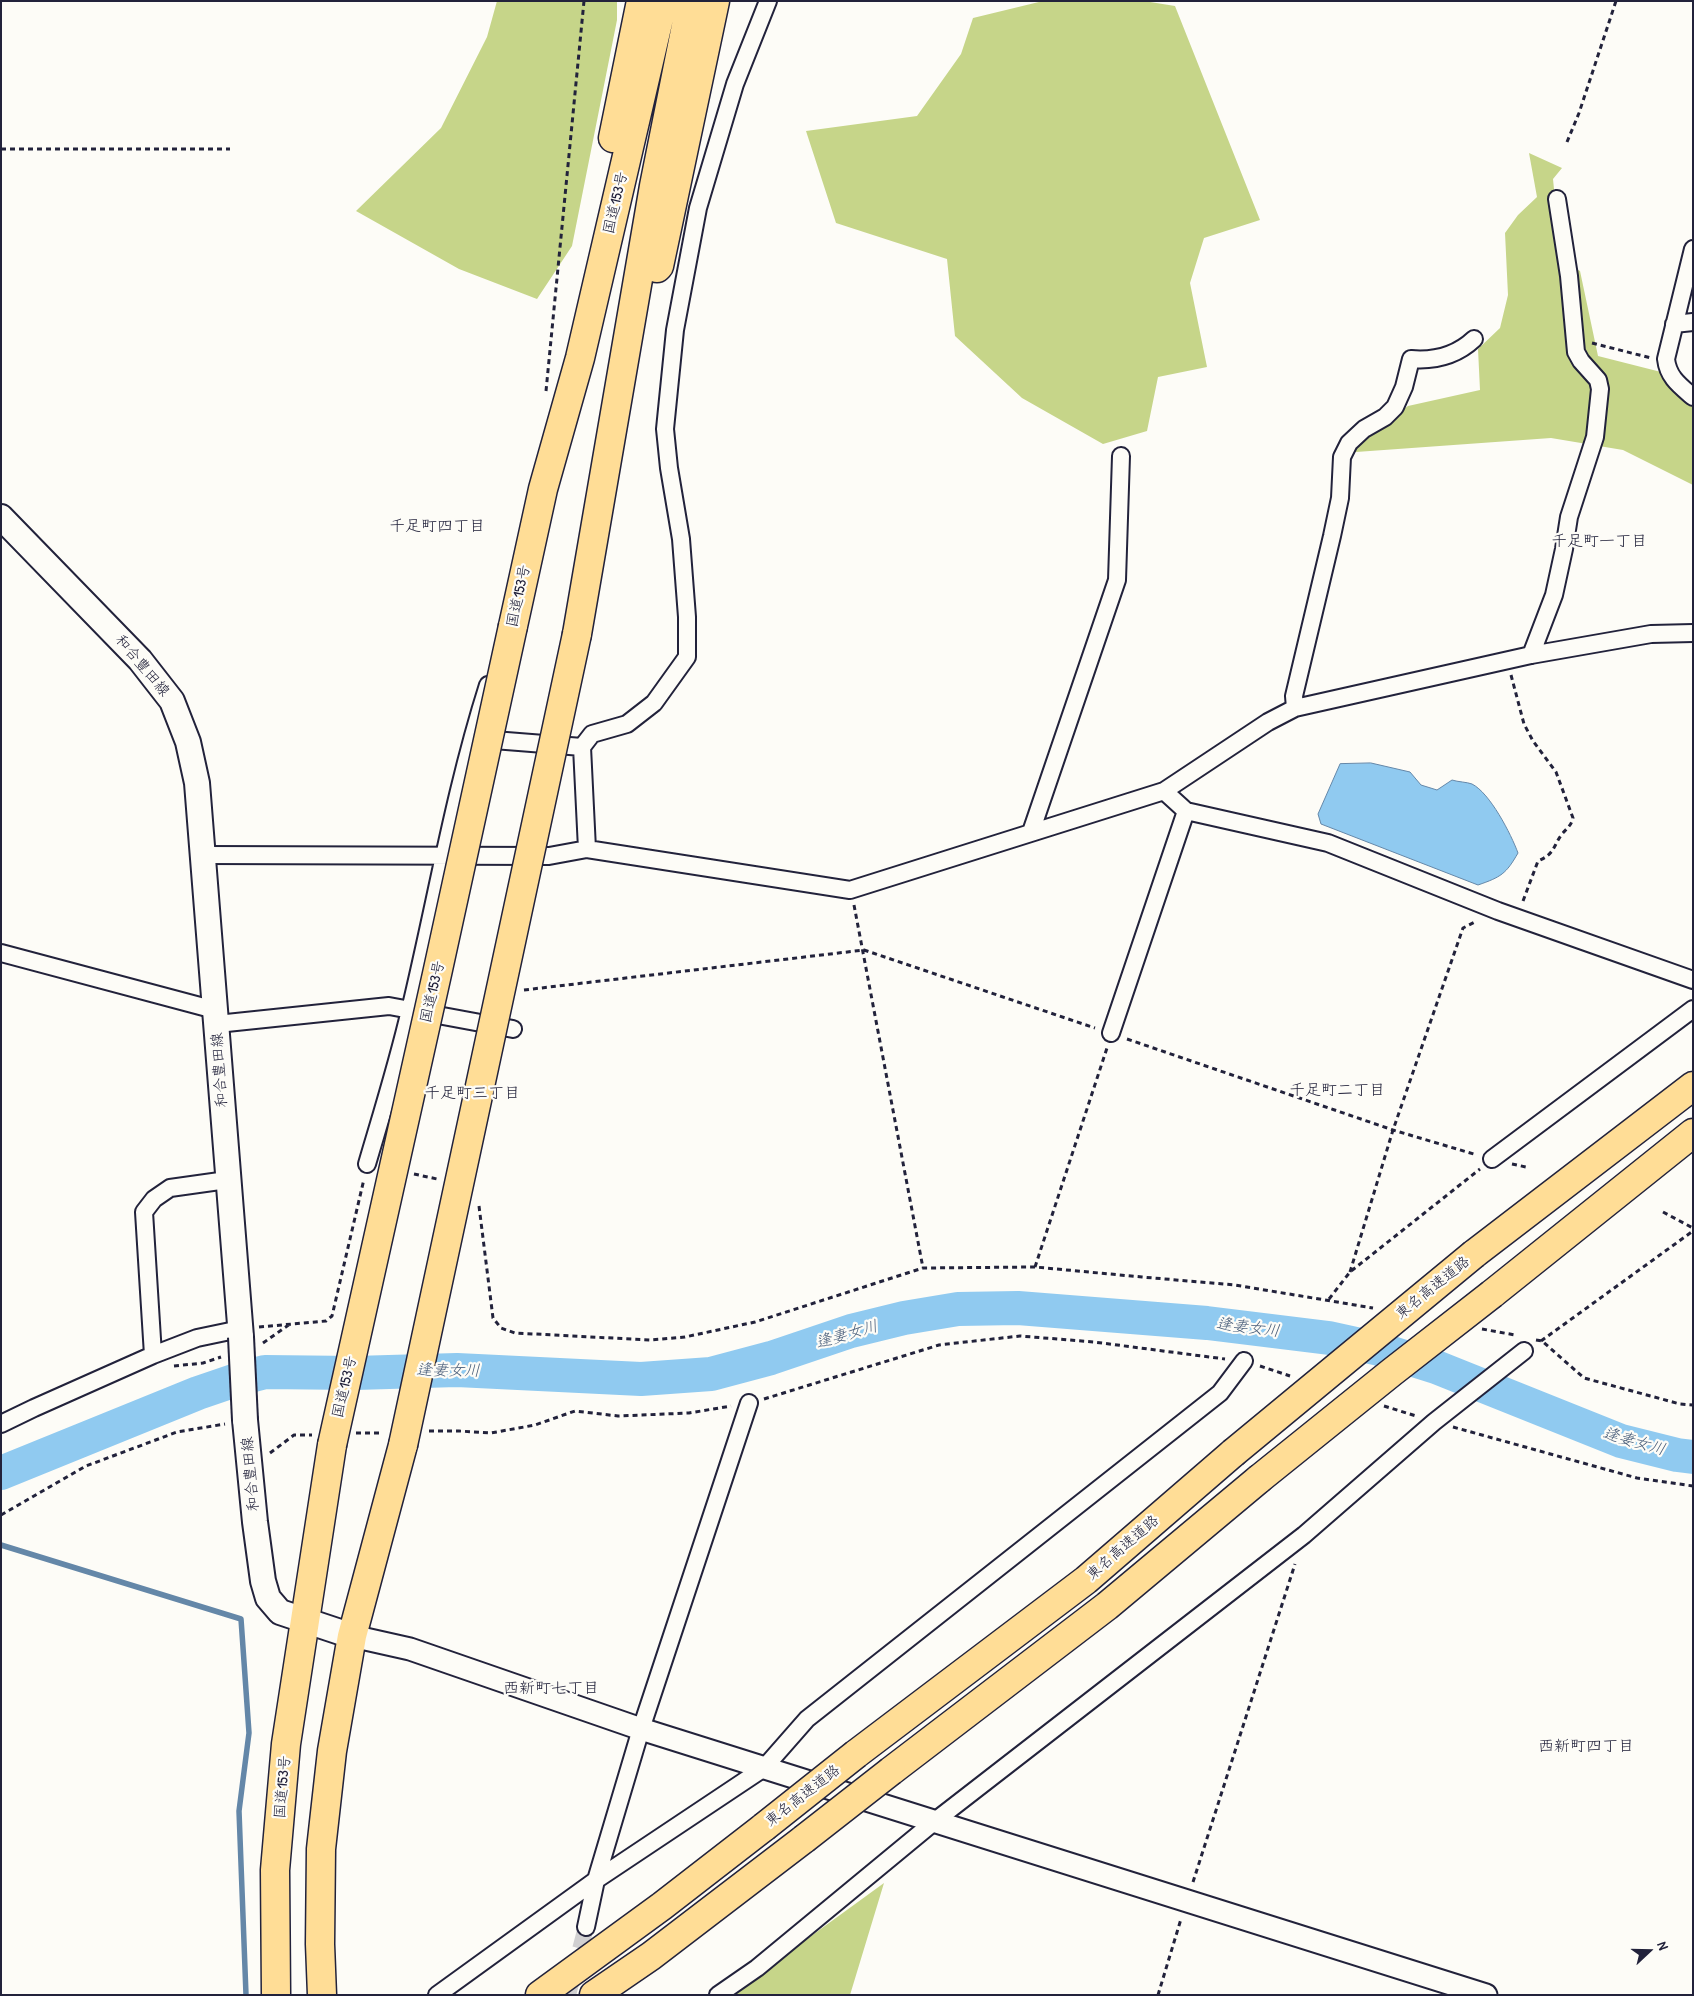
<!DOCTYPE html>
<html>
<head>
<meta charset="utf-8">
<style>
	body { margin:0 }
	#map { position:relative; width:1694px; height:1996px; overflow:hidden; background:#fdfcf7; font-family:"Patrick Hand",sans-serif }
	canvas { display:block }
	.frame { position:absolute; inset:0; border:2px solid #22223b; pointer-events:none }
	.north { position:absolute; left:1624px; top:1926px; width:50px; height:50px; -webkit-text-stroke:4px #fdfcf7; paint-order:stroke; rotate:69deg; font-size:14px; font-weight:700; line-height:20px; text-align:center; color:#22223b }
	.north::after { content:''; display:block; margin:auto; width:18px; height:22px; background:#22223b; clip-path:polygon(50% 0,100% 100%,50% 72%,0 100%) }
</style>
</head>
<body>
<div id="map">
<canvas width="1694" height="1996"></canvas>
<div class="frame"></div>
<div class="north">N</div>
</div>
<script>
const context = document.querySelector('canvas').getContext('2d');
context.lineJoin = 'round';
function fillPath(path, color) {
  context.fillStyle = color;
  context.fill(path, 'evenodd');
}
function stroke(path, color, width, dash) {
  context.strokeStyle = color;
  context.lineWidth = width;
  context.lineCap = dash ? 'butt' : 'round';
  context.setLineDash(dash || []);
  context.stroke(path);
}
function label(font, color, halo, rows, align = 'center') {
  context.font = font + ' "Patrick Hand","Klee One",sans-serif';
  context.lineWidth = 4.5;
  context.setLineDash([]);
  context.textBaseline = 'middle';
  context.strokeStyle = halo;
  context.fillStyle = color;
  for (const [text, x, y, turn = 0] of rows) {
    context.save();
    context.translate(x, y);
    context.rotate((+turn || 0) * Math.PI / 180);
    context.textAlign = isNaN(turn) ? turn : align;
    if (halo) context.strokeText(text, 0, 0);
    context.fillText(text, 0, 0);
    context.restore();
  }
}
fillPath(new Path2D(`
	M497 1H617V20L572 246 537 299 459 269 356 211 441 128 487 37Z
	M1043 1H1144L1175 6 1260 220 1204 238 1190 283 1207 367 1158 377 1147 431 1103 444 1022 398 955 336 947 259 836 223 806 131 917 116 961 54 973 18Z
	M1529 153 1562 168 1553 179 1561 260 1580 271 1598 356 1661 372 1693 403V485L1623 450 1551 438 1356 452 1353 449 1368 434 1408 406 1480 390 1478 349 1500 328 1508 295 1505 233 1518 215 1537 197Z
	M884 1883 850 1995H730Z`), '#c6d589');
const water = new Path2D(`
	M1371 763 1410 772 1421 785 1437 790 1452 780C1458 782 1467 782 1472 784 1490 793 1511 834 1518 853 1506 874 1501 877 1478 885L1321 824 1318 814 1340 764Z`);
fillPath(water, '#90caf0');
stroke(water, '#6487a8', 1);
stroke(new Path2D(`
	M1 1545 241 1619 249 1733 239 1811 246 1995`), '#6487a8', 5.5);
stroke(new Path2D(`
	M1 1473 198 1393 242 1378 265 1372 355 1373 457 1370 641 1379 711 1374 771 1358 851 1331 904 1318 958 1309 1018 1308 1207 1323 1329 1338 1379 1349 1436 1367 1621 1441 1677 1455 1693 1457`), '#90caf0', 34);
stroke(new Path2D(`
	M568 1995 586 1927`), '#d1d0d1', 16, [16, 8]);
const minor = new Path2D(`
	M1693 249 1666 359C1668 377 1679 385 1693 397
	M1674 324 1693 322
	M1531 655 1554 595 1564 549 1569 517 1595 437 1600 389 1598 380 1581 361 1576 352 1569 276 1557 199
	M1295 708 1294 696 1332 536 1340 498 1342 457 1349 443 1364 429 1385 417 1395 407 1404 387 1411 359C1435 361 1456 356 1474 339
	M481 739 582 747
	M1164 791 1186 811 1328 843 1498 911 1693 980
	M1031 832 1117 580 1121 456
	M587 849 582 747 592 734 627 724 654 703 687 657V617L681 539 669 468 665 429 675 330 698 208 735 84 768 1
	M203 855 549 856 587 849 850 890 1164 791 1268 722 1295 708 1531 655 1651 634 1693 633
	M1 953 215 1010
	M217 1024 389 1006 513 1029
	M1111 1033 1186 811
	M1492 1159 1693 1009
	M367 1164C382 1113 398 1062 410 1010 436 902 454 792 488 685
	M153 1355 144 1212 154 1199 170 1188 227 1180
	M1 1424 34 1408 153 1355 197 1338 240 1329
	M586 1927 596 1880 641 1729 749 1403
	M437 1995 596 1880 764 1768 807 1719 1220 1393 1244 1361
	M718 1995 757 1968 935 1821 1304 1535 1434 1422 1524 1351`);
const tertiary = new Path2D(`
	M352 1636 410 1649 641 1729 1486 1995`);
const secondary = new Path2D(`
	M1 517 140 660 172 701 188 742 197 783 241 1337
	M245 1420 255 1522 263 1581 268 1598 280 1612 352 1636`);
const trunk = new Path2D(`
	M613 138 641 1
	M657 268 659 266 715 1
	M513 626 543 489 580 358 663 1
	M577 634 654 186 691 1
	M276 1995 275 1870 286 1744 332 1445
	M322 1995 320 1944 321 1849 332 1751 352 1636 403 1445`);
const motorway = new Path2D(`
	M1474 1254 1693 1086
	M1492 1294 1693 1133
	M856 1754 1086 1580 1233 1453
	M891 1771 1107 1606 1259 1479
	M540 1995 662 1906 764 1827
	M594 1995 651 1956 804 1839`);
stroke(minor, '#22223b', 20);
stroke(tertiary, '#22223b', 25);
stroke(secondary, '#22223b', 28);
stroke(trunk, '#22223b', 31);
stroke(motorway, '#22223b', 31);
stroke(new Path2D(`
	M1567 142 1579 113 1616 1
	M1 149H230
	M1592 343 1651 358
	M546 391 584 1
	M1511 675 1524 724 1533 741 1556 772 1573 818C1571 826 1567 828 1562 834 1553 846 1555 854 1538 861L1523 901
	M854 905 923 1268
	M524 990 864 950 1095 1028
	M1127 1039 1393 1130 1477 1155
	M1512 1164 1526 1167
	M414 1174 437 1179
	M479 1206 493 1318 501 1328 515 1333 650 1340 685 1337 755 1322 923 1268 1035 1267 1142 1277 1235 1285 1373 1308
	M1663 1212 1693 1228
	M1035 1267 1107 1048
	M1350 1272 1393 1130 1463 928 1477 921
	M1329 1299 1350 1272 1480 1169
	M259 1327 326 1321 332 1316 364 1179
	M1482 1329 1515 1335
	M1536 1340 1542 1341 1584 1378 1680 1404 1693 1405
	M1541 1341 1693 1231
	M263 1343 290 1324
	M174 1366 203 1363 221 1357
	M1260 1366 1290 1376
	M764 1399 939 1345 1020 1336 1094 1342 1225 1359
	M1384 1406 1416 1416
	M1453 1427 1637 1478 1693 1486
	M429 1431H459L491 1433 535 1425 575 1411 618 1416 689 1413 731 1406
	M356 1433H382
	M270 1453 294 1435H312
	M1 1515 86 1466 177 1432 225 1424
	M1193 1882 1295 1564
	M1158 1995 1181 1919`), '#22223b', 3, [5, 4]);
stroke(minor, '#fdfcf7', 16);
stroke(tertiary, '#fdfcf7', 21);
stroke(secondary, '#fdfcf7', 24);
stroke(trunk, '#ffdd96', 28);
stroke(motorway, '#ffdd96', 28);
const secondaryBridge = new Path2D(`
	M241 1337 245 1420`);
const trunkBridge = new Path2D(`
	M332 1445 437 974 513 626
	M403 1445 577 634`);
const motorwayBridge = new Path2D(`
	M1233 1453 1474 1254
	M1259 1479 1392 1372 1492 1294
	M764 1827 856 1754
	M804 1839 891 1771`);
stroke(secondaryBridge, '#22223b', 28, []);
stroke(trunkBridge, '#22223b', 31, []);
stroke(motorwayBridge, '#22223b', 31, []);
stroke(secondaryBridge, '#fdfcf7', 24);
stroke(trunkBridge, '#ffdd96', 28);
stroke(motorwayBridge, '#ffdd96', 28);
label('15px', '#22223b', '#fdfcf7', [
	["国道153号",616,203,-77],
	["国道153号",519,596,-78],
	["和合豊田線",142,666,50],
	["国道153号",433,992,-77],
	["和合豊田線",220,1070,-94],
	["東名高速道路",1433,1288,-39],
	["国道153号",345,1387,-77],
	["和合豊田線",251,1474,-95],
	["東名高速道路",1123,1548,-41],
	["国道153号",283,1787,-85],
	["東名高速道路",803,1796,-38]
]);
label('16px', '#22223b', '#fdfcf7', [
	["千足町四丁目",437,527],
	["千足町一丁目",1599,542],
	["千足町二丁目",1337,1091],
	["千足町三丁目",472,1094],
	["西新町七丁目",551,1689],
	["西新町四丁目",1586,1747]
]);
label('italic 16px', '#485d7a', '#fdfcf7', [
	["逢妻女川",1248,1328,7],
	["逢妻女川",847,1335,-16],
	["逢妻女川",448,1371,1],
	["逢妻女川",1634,1442,16]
]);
</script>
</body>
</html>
